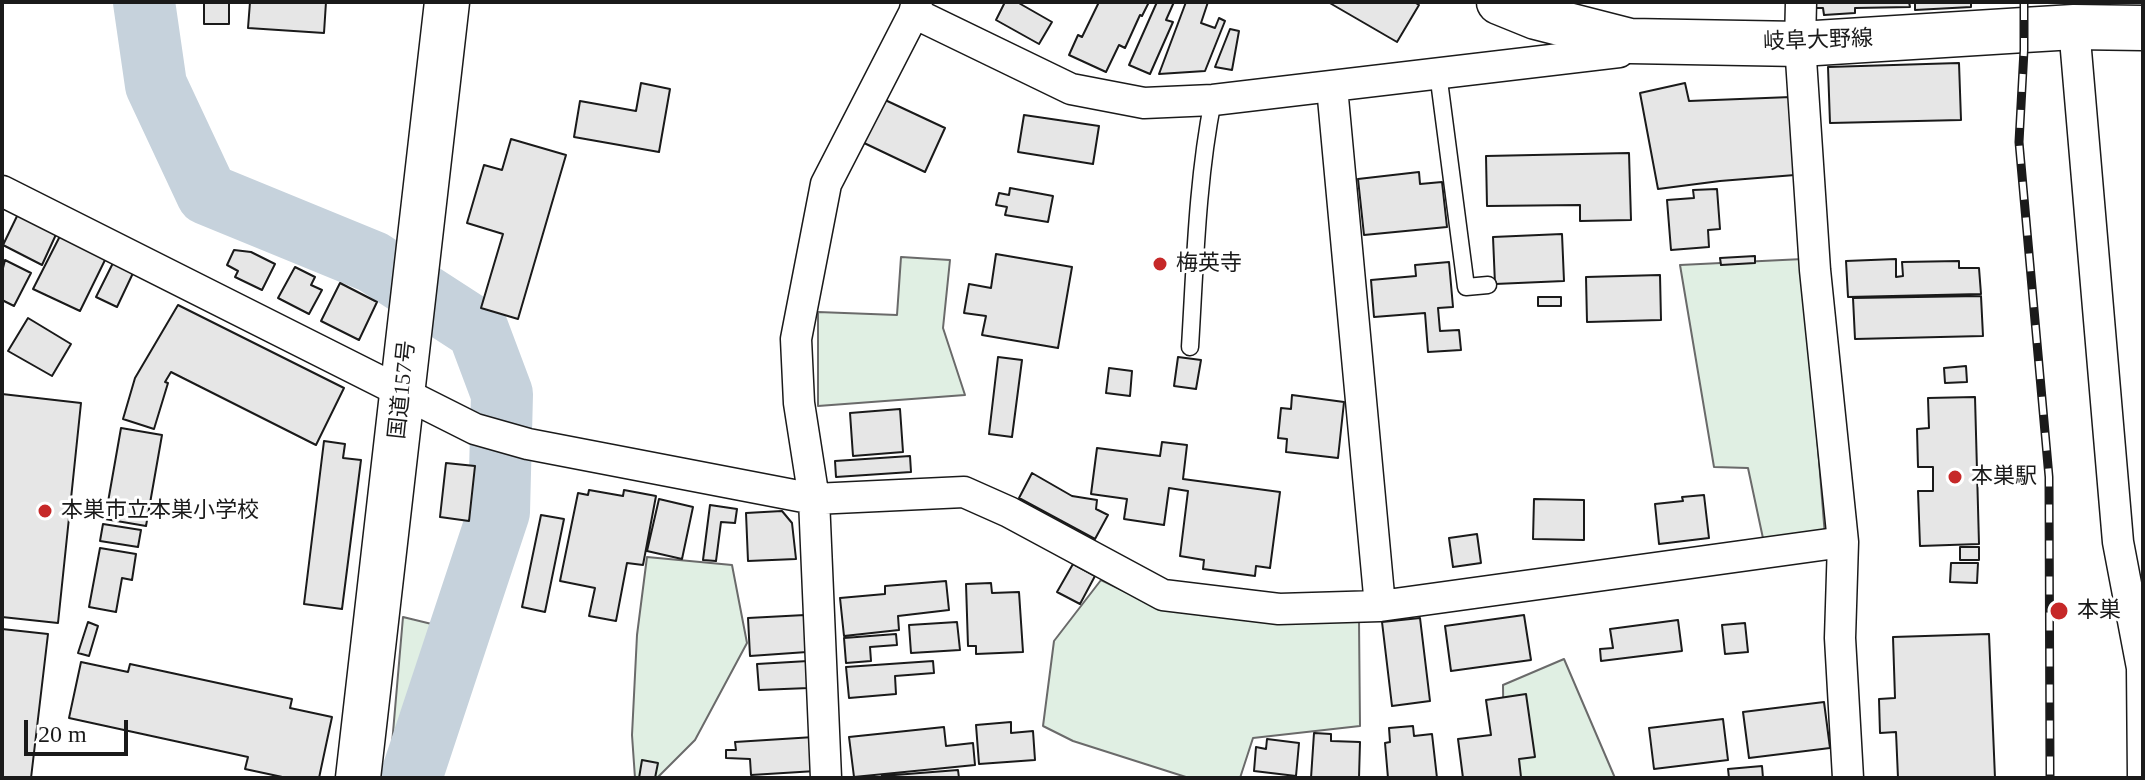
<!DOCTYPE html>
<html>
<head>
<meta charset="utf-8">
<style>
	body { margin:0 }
	#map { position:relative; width:2145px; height:780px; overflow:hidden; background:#fff; font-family:"Times New Roman",serif }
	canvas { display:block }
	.frame { position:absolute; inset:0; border:4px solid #1a1a1a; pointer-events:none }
	.scale { position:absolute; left:24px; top:720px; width:104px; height:36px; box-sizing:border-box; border:4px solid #1a1a1a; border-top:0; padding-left:10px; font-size:24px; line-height:28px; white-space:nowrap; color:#1a1a1a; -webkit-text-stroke:6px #fff; paint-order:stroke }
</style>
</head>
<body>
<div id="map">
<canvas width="2145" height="780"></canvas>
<div class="frame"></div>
<div class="scale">20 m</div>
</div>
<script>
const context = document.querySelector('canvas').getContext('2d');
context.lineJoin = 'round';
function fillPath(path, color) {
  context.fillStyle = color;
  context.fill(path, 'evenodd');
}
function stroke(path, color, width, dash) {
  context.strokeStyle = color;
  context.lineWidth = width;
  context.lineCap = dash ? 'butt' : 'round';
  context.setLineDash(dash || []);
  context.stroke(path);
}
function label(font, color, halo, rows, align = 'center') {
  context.font = font + ' "Times New Roman","Noto Sans JP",serif';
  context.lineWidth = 6;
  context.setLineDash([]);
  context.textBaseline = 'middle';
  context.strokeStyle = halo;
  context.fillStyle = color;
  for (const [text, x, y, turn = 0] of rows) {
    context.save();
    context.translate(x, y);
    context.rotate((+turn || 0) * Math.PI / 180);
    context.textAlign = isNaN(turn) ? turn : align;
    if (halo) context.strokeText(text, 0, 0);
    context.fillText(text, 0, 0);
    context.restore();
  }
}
const green = new Path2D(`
	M901 257 950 260 943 328 965 395 818 406V312L897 315Z
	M1803 259 1825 536 1764 543 1748 468 1714 467 1680 265Z
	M647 557 732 565 747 643 695 740 657 778H635L632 735 637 635Z
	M1101 580 1159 608 1359 621 1360 726 1253 738 1240 778H1189L1073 741 1043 726 1054 641Z
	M403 617 444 627 413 745 390 767Z
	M1564 659 1615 778H1504L1503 685Z`);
fillPath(green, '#e0efe3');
stroke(green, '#6a6a6a', 2);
stroke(new Path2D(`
	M144 2 156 85 207 194 373 262 478 330 502 394 499 512 411 778`), '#c6d2dc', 62);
const building = new Path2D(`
	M204 2H229V24H204Z
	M250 2H326L324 33 248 28Z
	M1005 2H1017L1052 22 1039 44 996 20Z
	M1099 2H1149L1142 16 1140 15 1125 48 1119 45 1106 72 1069 55 1078 35 1082 37Z
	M1157 2H1174L1166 20 1173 22 1150 74 1129 65Z
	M1186 2H1208L1201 23 1215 28 1219 18 1225 21 1205 71 1159 74Z
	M1328 2H1414L1419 5 1397 42Z
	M1816 2H1909L1910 7 1855 8V13L1824 15 1823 8H1816Z
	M1915 2H1971V7L1915 10Z
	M1230 29 1239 31 1232 70 1215 67Z
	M1959 63 1961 120 1830 123 1828 67Z
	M641 83 670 89 659 152 574 137 580 101 636 111Z
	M1685 83 1689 101 1791 97 1795 175 1720 181 1658 189 1640 93Z
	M883 99 945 128 925 172 862 142Z
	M1024 115 1099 126 1093 164 1018 152Z
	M511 139 566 155 518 319 481 308 503 234 467 223 484 165 502 170Z
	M1629 153 1631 220 1580 221V205L1487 206 1486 156Z
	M1419 172 1420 184 1442 182 1447 227 1364 235 1358 179Z
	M1010 188 1053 196 1048 222 1005 215 1007 207 996 205 999 193 1009 195Z
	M1717 189 1720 229 1708 230 1709 247 1671 250 1667 200 1694 198 1693 190Z
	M20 210 59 228 42 265 3 245Z
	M1562 234 1564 281 1495 284 1493 237Z
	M60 236 106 258 80 311 33 289Z
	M234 250 251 252 275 264 262 290 235 277 238 271 227 265Z
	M996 254 1072 267 1058 348 982 335 986 316 964 313 969 284 991 288Z
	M1755 256V263L1721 265 1720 258Z
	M1896 259V277L1903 276 1902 262 1959 261V268H1979L1981 294 1848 297 1846 261Z
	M5 260 31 273 14 306 2 300V272Z
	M114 261 134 271 117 307 96 297Z
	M1449 262 1453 307 1438 308 1440 331 1459 330 1461 350 1428 352 1425 313 1374 317 1371 280 1416 276 1415 265Z
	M295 267 315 277 311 285 322 290 309 314 278 298Z
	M1660 275 1661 320 1587 322 1586 277Z
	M340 283 377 302 359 340 321 321Z
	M1981 296 1983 336 1855 339 1853 298Z
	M1538 297H1561V306H1538Z
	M178 305 344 388 316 445 171 372 165 382 168 383 154 429 123 419 135 378Z
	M28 318 71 344 52 376 8 351Z
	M998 357 1022 360 1012 437 989 434Z
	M1178 357 1201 360 1196 389 1174 386Z
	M1966 366 1967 382 1945 383 1944 368Z
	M1109 368 1132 371 1130 396 1106 393Z
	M2 394 81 403 58 623 2 617Z
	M1292 395 1344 402 1338 458 1286 452 1287 439 1278 438 1281 408 1291 409Z
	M1975 397 1979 544 1920 546 1918 491H1933V467H1918L1917 429 1929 428 1928 398Z
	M900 409 903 452 853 456 850 413Z
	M121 428 162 435 146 526 105 519Z
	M324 441 345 444 343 458 361 460 342 609 304 604Z
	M1162 442 1187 445 1183 479 1280 492 1270 568 1256 566 1255 576 1203 569 1204 560 1180 556 1188 491 1169 488 1164 525 1124 519 1127 499 1091 494 1097 448 1160 456Z
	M910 456 911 472 836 477 835 461Z
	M446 463 475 466 469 521 440 517Z
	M1032 473 1072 496 1097 500 1096 509 1108 515 1095 539 1019 498Z
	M589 490 623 496 624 490 656 496 643 565 627 563 616 621 589 616 595 588 560 581 578 493 588 495Z
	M1704 495 1709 538 1659 544 1655 504 1683 501 1682 497Z
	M659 499 693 507 682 559 647 551Z
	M1534 499 1584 500V540L1533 539Z
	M710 505 737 509 735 523 721 522 716 561 703 560Z
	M782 511 792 523 796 559 748 561 746 513Z
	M541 515 564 519 545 612 522 607Z
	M103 524 141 530 138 547 100 541Z
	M1477 534 1481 563 1453 567 1449 538Z
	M1960 547H1979V560H1960Z
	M100 548 136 554 132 580 122 578 116 612 89 607Z
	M1951 563H1978L1977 583 1950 582Z
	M1073 564 1095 576 1080 604 1057 592Z
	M946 581 949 610 898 616 899 630 844 636 840 598 885 594V586Z
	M991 583 992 593 1019 592 1023 652 976 654V646H968L966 584Z
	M805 615 807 652 750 656 748 618Z
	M1524 615 1531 660 1451 671 1445 626Z
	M1420 618 1430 701 1392 706 1382 622Z
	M1678 620 1682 651 1601 661 1600 649 1613 648 1610 629Z
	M88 622 98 626 89 656 78 653Z
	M957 622 960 650 911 653 909 625Z
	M1745 623 1748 652 1725 654 1722 625Z
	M2 629 48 634 31 778H2Z
	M896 634 897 645 870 647 871 661 846 663 844 638Z
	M1989 634 1995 778H1898L1896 732 1880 733 1879 699 1895 698 1893 637Z
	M808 661 809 688 759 690 757 664Z
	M933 661 934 673 895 676 896 694 849 698 846 667Z
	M81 662 128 672 130 664 292 699 290 708 332 717 319 778H287L245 769 248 757 69 718Z
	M1526 694 1535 757 1519 759 1521 777 1463 778 1458 739 1491 735 1486 700Z
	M1824 702 1830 748 1749 758 1743 712Z
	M1723 719 1728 760 1654 769 1649 728Z
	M1011 722V733L1033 731 1035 760 979 764 976 725Z
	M1413 726 1414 736 1432 734 1437 778H1388L1385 743 1390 742 1389 728Z
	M944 727 946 746 973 743 975 765 854 777 849 737Z
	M1314 733 1331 734V741L1360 742 1359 778H1311Z
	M814 737 816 771 751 775 750 759 726 758V750H736L735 742Z
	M1267 739 1299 743 1296 776 1254 771 1256 747 1266 749Z
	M642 760 658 763 655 778H639Z
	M1762 766 1763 778H1729L1728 769Z
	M958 770 959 778H883L882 776Z`);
fillPath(building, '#e6e6e6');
stroke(building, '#1a1a1a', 2);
const lane = new Path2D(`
	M1438 73 1466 287 1488 285
	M1190 347C1195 266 1197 180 1213 100`);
const street = new Path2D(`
	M1801 2 1800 44 1815 270 1843 542 1840 638 1848 778
	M914 13 1071 89 1144 103 1213 100 1619 52 1630 41
	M2074 27 2118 542 2142 668 2143 778
	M1332 87 1380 606
	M2 191 475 429 528 444 814 499 964 492 1009 512 1163 595 1279 609 1380 606 1843 542
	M826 778 814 499 799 403 796 339 826 184 914 13 917 2`);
const primary = new Path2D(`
	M1499 2 1536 17 1630 41 1800 44 2024 30 2074 27 2143 28`);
const highway = new Path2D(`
	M358 778C388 519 417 261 447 2`);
stroke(lane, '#1a1a1a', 19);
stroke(street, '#1a1a1a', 33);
stroke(primary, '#1a1a1a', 47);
stroke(highway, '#1a1a1a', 47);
stroke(lane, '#fff', 16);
stroke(street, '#fff', 30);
stroke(primary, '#fff', 44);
stroke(highway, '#fff', 44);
const rail = new Path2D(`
	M2024 2V50L2019 142 2049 477 2050 778`);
stroke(rail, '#1a1a1a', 9);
stroke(rail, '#fff', 6, [18]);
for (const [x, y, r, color] of [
	[1160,264,8,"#c62828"],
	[1955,477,8,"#c62828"],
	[45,511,8,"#c62828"],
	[2059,611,10,"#c62828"]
]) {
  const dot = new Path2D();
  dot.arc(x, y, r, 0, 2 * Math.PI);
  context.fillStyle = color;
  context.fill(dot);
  stroke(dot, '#fff', 3);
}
label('22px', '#1a1a1a', '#fff', [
	["岐阜大野線",1818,41,-2],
	["国道157号",403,390,-84]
]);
label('22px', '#1a1a1a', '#fff', [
	["梅英寺",1176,264],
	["本巣駅",1971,477],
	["本巣市立本巣小学校",61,511],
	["本巣",2077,611]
], 'left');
</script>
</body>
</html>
